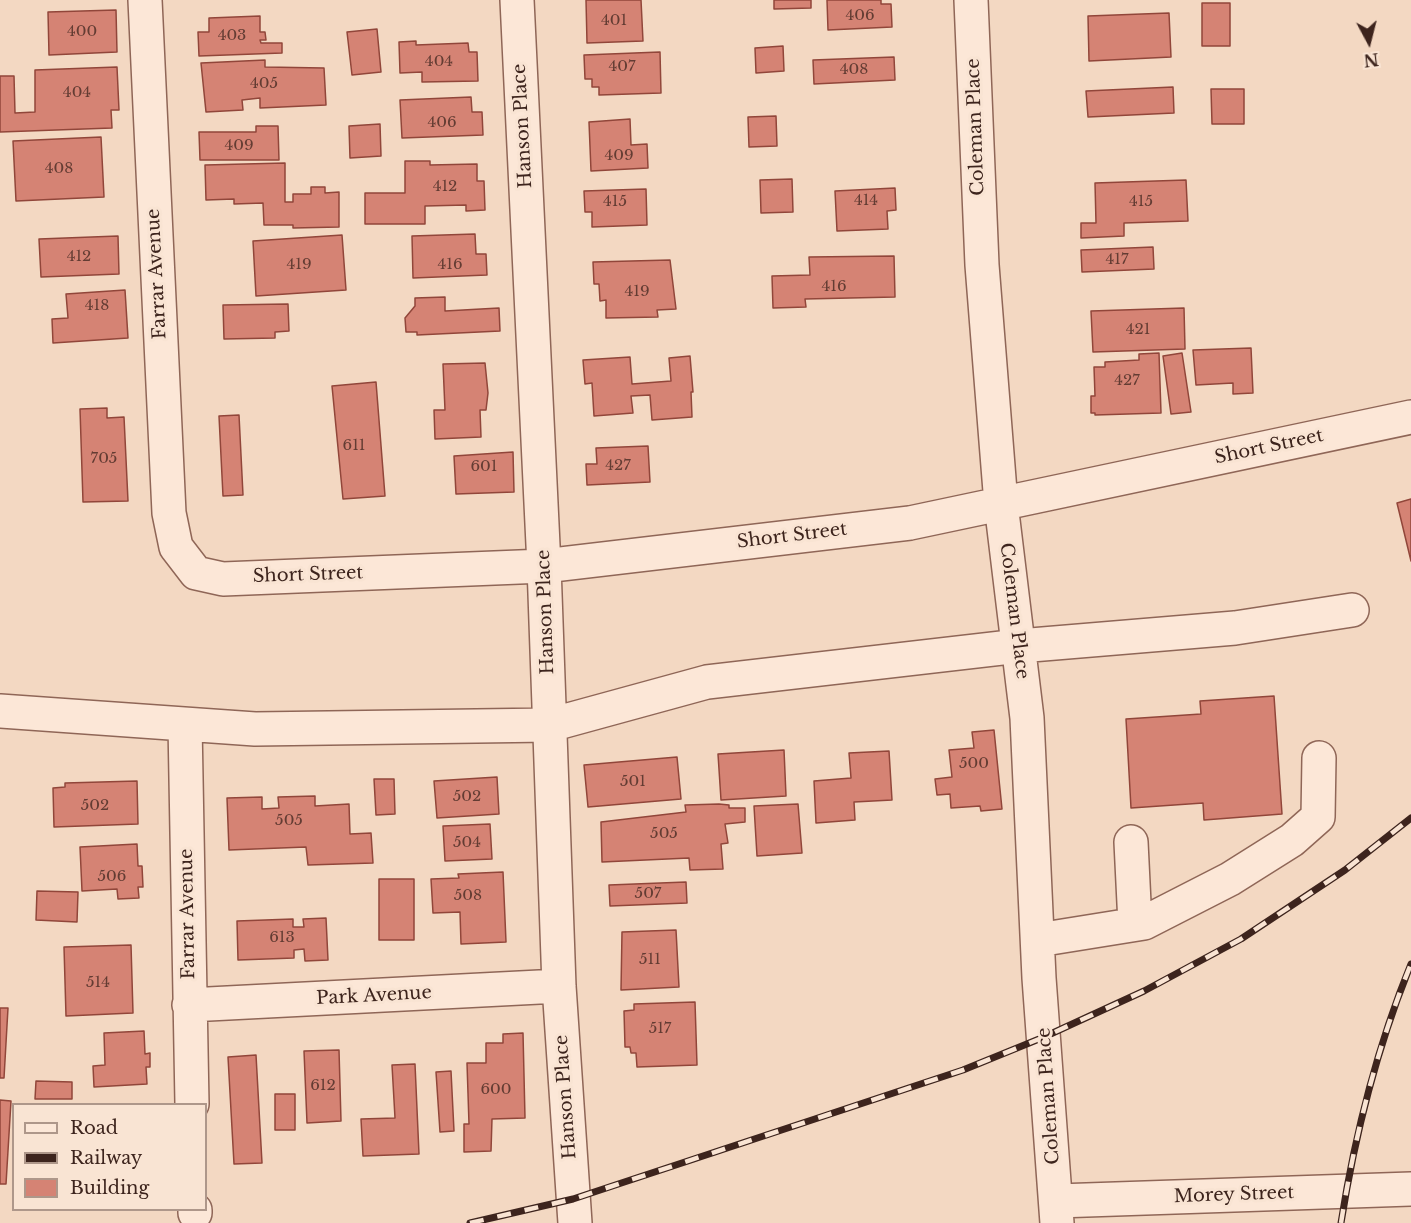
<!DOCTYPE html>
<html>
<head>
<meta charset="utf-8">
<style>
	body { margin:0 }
	#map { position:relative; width:1411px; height:1223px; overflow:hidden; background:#f3d8c2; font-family:"Libre Baskerville",serif }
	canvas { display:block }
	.legend { position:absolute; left:12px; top:1103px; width:195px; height:108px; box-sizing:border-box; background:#f9e4d3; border:2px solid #ae978a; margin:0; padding:8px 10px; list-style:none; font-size:18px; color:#3d241d }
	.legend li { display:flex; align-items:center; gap:12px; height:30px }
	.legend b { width:30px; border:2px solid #ae978a }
	.north { position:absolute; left:1339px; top:12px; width:60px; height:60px; -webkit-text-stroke:4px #f9e4d3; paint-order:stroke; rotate:173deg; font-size:16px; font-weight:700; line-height:24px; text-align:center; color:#3d241d }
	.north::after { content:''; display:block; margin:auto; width:21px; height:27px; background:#3d241d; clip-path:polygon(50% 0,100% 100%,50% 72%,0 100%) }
</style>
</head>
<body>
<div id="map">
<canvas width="1411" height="1223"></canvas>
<ul class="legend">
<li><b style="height:8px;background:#fce7d7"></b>Road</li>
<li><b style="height:8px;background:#3d241d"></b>Railway</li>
<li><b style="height:16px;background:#d58374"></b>Building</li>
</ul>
<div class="north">N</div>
</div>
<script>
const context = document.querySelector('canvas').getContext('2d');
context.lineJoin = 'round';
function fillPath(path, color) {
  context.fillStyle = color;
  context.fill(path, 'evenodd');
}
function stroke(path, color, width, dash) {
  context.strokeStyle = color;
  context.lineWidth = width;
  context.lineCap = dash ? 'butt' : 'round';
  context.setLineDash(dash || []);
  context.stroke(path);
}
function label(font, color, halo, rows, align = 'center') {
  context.font = font + ' "Libre Baskerville",serif';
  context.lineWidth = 6;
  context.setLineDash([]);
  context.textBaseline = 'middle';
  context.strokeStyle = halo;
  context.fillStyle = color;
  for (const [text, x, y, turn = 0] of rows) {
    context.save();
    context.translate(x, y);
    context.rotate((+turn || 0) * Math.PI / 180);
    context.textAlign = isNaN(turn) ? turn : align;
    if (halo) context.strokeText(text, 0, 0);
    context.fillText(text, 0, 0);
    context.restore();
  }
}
const building = new Path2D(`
	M586 0H641L643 41 587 43Z
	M774 0H811V8L774 9Z
	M827 0H881V4H891L892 27 828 30Z
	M1202 3H1230V46H1202Z
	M116 10 117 52 49 55 48 12Z
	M1169 13 1171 57 1089 61 1088 16Z
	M260 16V32H265L266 40H260L261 43H282V53L199 56 198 32H209V18Z
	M377 29 381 72 352 75 347 32Z
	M416 41V45L468 43 469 52H477L478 81 422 82V72L400 73 399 42Z
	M783 46 784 71 756 73 755 48Z
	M660 52 661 93 599 95V87H592V79H585L584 55Z
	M894 57 895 80 814 84 813 60Z
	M265 60V67L324 68 326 105 260 108V98L242 100 243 110 206 112 201 63Z
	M117 67 119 110H111L112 128 0 132V76H14L15 113 35 112V70Z
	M1173 87 1174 113 1088 117 1086 91Z
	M1211 89H1244V124H1212Z
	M471 97 472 112H482L483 135 402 138 400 100Z
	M776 116 777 146 749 147 748 117Z
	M630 119 631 145 647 144 648 168 591 171 589 122Z
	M380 124 381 156 350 158 349 126Z
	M256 126H278L279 160H200L199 132H256Z
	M101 137 104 197 16 201 13 141Z
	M405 161H430V165L477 164V181H484L485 210 466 211V205L425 206V224H365V193H405Z
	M285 163V202H293V194H311V187H325V193L339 192V227L293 228V225H264L263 203 234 204V199L206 200 205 165Z
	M792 179 793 212 761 213 760 180Z
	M1186 180 1188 221 1124 223V236L1081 238V223H1096L1095 183Z
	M895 188 896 210 887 211 888 229 837 231 835 191Z
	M646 189 647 225 592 227V212H585L584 191Z
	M475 234 476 254H486L487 275 413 278 412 236Z
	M342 235 346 290 256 296 253 241Z
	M118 236 119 274 41 277 39 239Z
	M1153 247 1154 269 1082 272 1081 250Z
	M894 256 895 297 805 299 806 307 773 308 772 276 810 275 809 257Z
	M670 260 676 309 657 310 658 317 606 318V300L600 301 599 284H594L593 262Z
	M125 290 128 338 53 343 52 319 68 318 66 294Z
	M445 297V311L499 308 500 331 417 335V332H406L405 318 415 306V298Z
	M288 304 289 331 275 332V338L224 339 223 305Z
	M1184 308 1185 349 1093 352 1091 311Z
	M1251 348 1253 393 1233 394V383L1196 385 1193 350Z
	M1159 353 1161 413 1095 415V413H1091V396H1095L1094 367H1105V362L1139 360V354Z
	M1182 353 1191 412 1171 414 1163 356Z
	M690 356 693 392H691L692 417 652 420 650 395 631 396 633 413 594 416 592 383 585 384 583 360 630 357 632 384 671 381 669 358Z
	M485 363 488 393 486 410H480L481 437 435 439 434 410H445L443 364Z
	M376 382 385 496 343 499 332 386Z
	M107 408V418L124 417 128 501 83 502 80 409Z
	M239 415 243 495 223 496 219 416Z
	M648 446 650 482 587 485 586 464H597L596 448Z
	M513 452 514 492 456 494 454 456Z
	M1411 499V561L1397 503Z
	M1274 696 1282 814 1204 820 1203 803 1131 808 1126 719 1201 714 1200 701Z
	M994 730 1002 809 981 811 980 806 951 808 950 794 937 795 935 779 952 777 949 750 974 748 972 732Z
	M784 750 786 796 721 800 718 754Z
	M889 751 892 800 854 802 855 820 816 823 814 781 851 778 849 753Z
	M677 757 681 799 588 807 584 765Z
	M497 777 499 814 437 818 434 781Z
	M374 779H394L395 814 376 815Z
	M137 781 138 824 54 827 53 788 65 787V783Z
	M315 796V806L349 804 350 834 371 833 373 863 308 865 306 847 229 850 227 798 262 797V809L279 808 278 797Z
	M719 804 729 805V808H745V822L725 824 728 843 721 844 723 869 690 870 689 858 602 862 601 822 686 812 685 805Z
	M798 804 802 853 757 856 754 806Z
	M490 824 492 859 445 861 443 826Z
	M137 844 138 866H142L143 887H138L139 898 118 899 117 889 82 891 80 847Z
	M503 872 506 942 461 944 460 912 433 913 431 879 459 878 458 874Z
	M379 879H414V940H379Z
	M686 882 687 903 610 906 609 885Z
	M37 891 78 892 77 922 36 920Z
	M326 918 328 960 305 961 304 949 294 950V958L238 960 237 921 293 919V927H304L303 919Z
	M676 930 679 987 621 990 622 932Z
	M131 945 133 1013 66 1016 64 947Z
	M695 1002 697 1065 637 1067 636 1053H631L630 1047H625L624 1011 634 1010V1004Z
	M0 1008H8L4 1078H0Z
	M144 1031 145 1054 150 1053V1067H146L147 1084 94 1087 93 1066 105 1065 104 1033Z
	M523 1033 525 1118 492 1119 491 1151 464 1152V1124H469L467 1063H486V1043H503V1034Z
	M339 1050 341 1121 307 1123 304 1051Z
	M256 1055 262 1163 234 1164 228 1057Z
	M415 1064 419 1154 363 1156 361 1119 395 1118 392 1065Z
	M451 1071 454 1131 440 1132 436 1072Z
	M36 1081 72 1082V1099H35Z
	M275 1094H295V1130H275Z
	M0 1100 11 1101 6 1184H0Z`);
fillPath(building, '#d58374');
stroke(building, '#91463a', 1.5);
const minor = new Path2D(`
	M145 0 169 513 176 547 196 573 223 579 544 566 910 523 1411 417
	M517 0 544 566 559 986 575 1223
	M971 0 982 265 1001 504 1027 718 1039 978 1057 1223
	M0 711 255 729 550 725 707 682 1019 646 1235 628 1352 610
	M185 724 192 1104
	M1131 842 1135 924
	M1038 940 1144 923 1230 879 1292 840 1318 817 1319 758
	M189 1005 559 986
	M1057 1201 1411 1189
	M195 1210V1213`);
stroke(minor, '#8f6657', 36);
stroke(minor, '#fce7d7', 33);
const rail = new Path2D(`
	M470 1223 573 1199 963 1070 1044 1037 1144 991 1241 939 1345 870 1411 818
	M1341 1223C1355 1134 1377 1047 1411 964`);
stroke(rail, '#3d241d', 7);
stroke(rail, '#f9e4d3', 4.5, [14]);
label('15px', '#633c33', null, [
	["406",860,16],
	["401",614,21],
	["400",82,32],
	["403",232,36],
	["404",439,62],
	["407",622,67],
	["408",854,70],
	["405",264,84],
	["404",77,93],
	["406",442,123],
	["409",239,146],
	["409",619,156],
	["408",59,169],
	["412",445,187],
	["414",866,201],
	["415",615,202],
	["415",1141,202],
	["412",79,257],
	["417",1117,260],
	["419",299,265],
	["416",450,265],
	["416",834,287],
	["419",637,292],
	["418",97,306],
	["421",1138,330],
	["427",1127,381],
	["611",354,446],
	["705",104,459],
	["427",618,466],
	["601",484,467],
	["500",974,764],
	["501",633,782],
	["502",467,797],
	["502",95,806],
	["505",289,821],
	["505",664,834],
	["504",467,843],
	["506",112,877],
	["507",648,894],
	["508",468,896],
	["613",282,938],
	["511",650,960],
	["514",98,983],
	["517",660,1029],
	["612",323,1086],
	["600",496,1090]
]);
label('18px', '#3d241d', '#f9e4d3', [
	["Hanson Place",523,126,-93],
	["Coleman Place",976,127,-92],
	["Farrar Avenue",157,274,-93],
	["Short Street",1269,447,-12],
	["Short Street",792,536,-7],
	["Short Street",308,575,-2],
	["Coleman Place",1014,611,83],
	["Hanson Place",546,612,-92],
	["Farrar Avenue",188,914,-91],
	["Park Avenue",374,996,-3],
	["Coleman Place",1049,1096,-94],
	["Hanson Place",566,1097,-94],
	["Morey Street",1234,1195,-2]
]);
</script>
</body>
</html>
